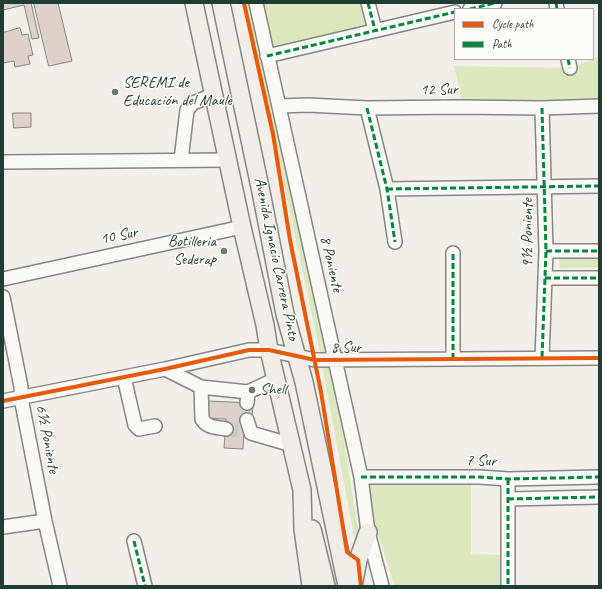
<!DOCTYPE html>
<html>
<head>
<meta charset="utf-8">
<style>
	body { margin:0 }
	#map { position:relative; width:602px; height:589px; overflow:hidden; background:#f4eee8; font-family:Caveat,sans-serif }
	canvas { display:block }
	.frame { position:absolute; inset:0; border:4px solid #1f3d34; pointer-events:none }
	.legend { position:absolute; left:454px; top:8px; width:140px; height:52px; box-sizing:border-box; background:#fdfcf7; border:1px solid #a4b0a9; margin:0; padding:5px 7px; list-style:none; font-size:12px; color:#1f3d34 }
	.legend li { display:flex; align-items:center; gap:8px; height:20px }
	.legend b { width:20px; border:1px solid #a4b0a9 }
</style>
</head>
<body>
<div id="map">
<canvas width="602" height="589"></canvas>
<div class="frame"></div>
<ul class="legend">
<li><b style="height:5px;background:#e8590c"></b>Cycle path</li>
<li><b style="height:5px;background:#00873e"></b>Path</li>
</ul>
</div>
<script>
const context = document.querySelector('canvas').getContext('2d');
context.lineJoin = 'round';
function fillPath(path, color) {
  context.fillStyle = color;
  context.fill(path, 'evenodd');
}
function stroke(path, color, width, dash) {
  context.strokeStyle = color;
  context.lineWidth = width;
  context.lineCap = dash ? 'butt' : 'round';
  context.setLineDash(dash || []);
  context.stroke(path);
}
function label(font, color, halo, rows, align = 'center') {
  context.font = font + ' Caveat,sans-serif';
  context.lineWidth = 3;
  context.setLineDash([]);
  context.textBaseline = 'middle';
  context.strokeStyle = halo;
  context.fillStyle = color;
  for (const [text, x, y, turn = 0] of rows) {
    context.save();
    context.translate(x, y);
    context.rotate((+turn || 0) * Math.PI / 180);
    context.textAlign = isNaN(turn) ? turn : align;
    if (halo) context.strokeText(text, 0, 0);
    context.fillText(text, 0, 0);
    context.restore();
  }
}
fillPath(new Path2D(`
	M245 3H251L332 364 359 536 355 542 317 338Z
	M260 3H373L379 26 270 52Z
	M599 57V100L462 101 454 66 570 68Z
	M559 257H599V267L560 268Z
	M370 485H471V554L500 555V586H395L376 530Z`), '#dbe8be');
const building = new Path2D(`
	M3 3H31L39 38 32 39 24 5 3 10Z
	M34 3H58L72 61 49 66Z
	M20 28 22 35 28 34 33 55 28 56 30 64 15 67 14 61 3 63V33Z
	M13 113H31V127L14 128Z
	M207 401 253 403 252 420 244 432 243 449 224 448 226 419 206 418Z`);
fillPath(building, '#dfd1ca');
stroke(building, '#848783', 1);
stroke(new Path2D(`
	M226 429 244 432`), '#c9cbc4', 13, [13, 6]);
const minor = new Path2D(`
	M256 3 361 477 368 532 382 586
	M368 3 375 30
	M556 3 557 9
	M470 9 495 3
	M267 56 455 12
	M568 59 570 68
	M279 106 308 105 367 108 458 107 542 108 599 106
	M367 108 387 189 395 242
	M542 108 546 251 542 358
	M181 160 187 110 193 103 213 95
	M3 162 227 160
	M387 189 599 186
	M546 251H599
	M545 278H599
	M3 279 242 227
	M3 297 21 387V398L45 521 60 586
	M453 359V253
	M165 369 201 387
	M124 377 135 425 139 429 155 426
	M3 401 165 369 249 350H269L315 360 599 358
	M247 403 248 392 276 379
	M247 420 251 433 292 445
	M226 429C217 427 207 428 202 419L201 387 248 392
	M361 477H479L508 479 599 477
	M508 479V586
	M508 499 599 497
	M3 527 45 521
	M134 541 145 586`);
const major = new Path2D(`
	M194 3 242 227 265 325 269 350 302 490 303 529 311 586
	M221 3 261 192 285 314 304 382 347 586
	M312 529 326 586
	M353 586 358 560 368 532`);
stroke(minor, '#848783', 16);
stroke(major, '#848783', 20);
stroke(minor, '#faf9f6', 13);
stroke(major, '#f1ece5', 17);
stroke(new Path2D(`
	M368 3 375 30
	M556 3 557 9
	M470 9 495 3
	M267 56 455 12
	M568 59 570 68
	M367 108 387 189 395 242
	M542 108 546 251 542 358
	M387 189 599 186
	M546 251H599
	M545 278H599
	M453 359V253
	M361 477H479L508 479 599 477
	M508 479V586
	M508 499 599 497
	M134 541 145 586`), '#00873e', 3, [6, 3]);
stroke(new Path2D(`
	M244 3 273 134 290 240 321 392 347 552 358 560 361 586
	M3 401 165 369 249 350H269L315 360 599 358`), '#e8590c', 4);
for (const [x, y, r, color] of [
	[115,92,4,"#6a7b73"],
	[224,251,4,"#6a7b73"],
	[252,390,4,"#6a7b73"]
]) {
  const dot = new Path2D();
  dot.arc(x, y, r, 0, 2 * Math.PI);
  context.fillStyle = color;
  context.fill(dot);
  stroke(dot, '#fdfcf7', 1.5);
}
label('16px', '#1f3d34', '#fdfcf7', [
	["SEREMI de",123,83],
	["Educación del Maule",123,101],
	["Botilleria",216,242,"right"],
	["Sederap",216,260,"right"],
	["Shell",260,390]
], 'left');
label('16px', '#1f3d34', '#fdfcf7', [
	["12 Sur",439,90,-1],
	["9½ Poniente",528,233,-90],
	["10 Sur",119,236,-12],
	["Avenida Ignacio Carrera Pinto",276,259,78],
	["8 Poniente",331,264,77],
	["8 Sur",346,348],
	["6½ Poniente",47,439,79],
	["7 Sur",481,461,2]
]);
</script>
</body>
</html>
